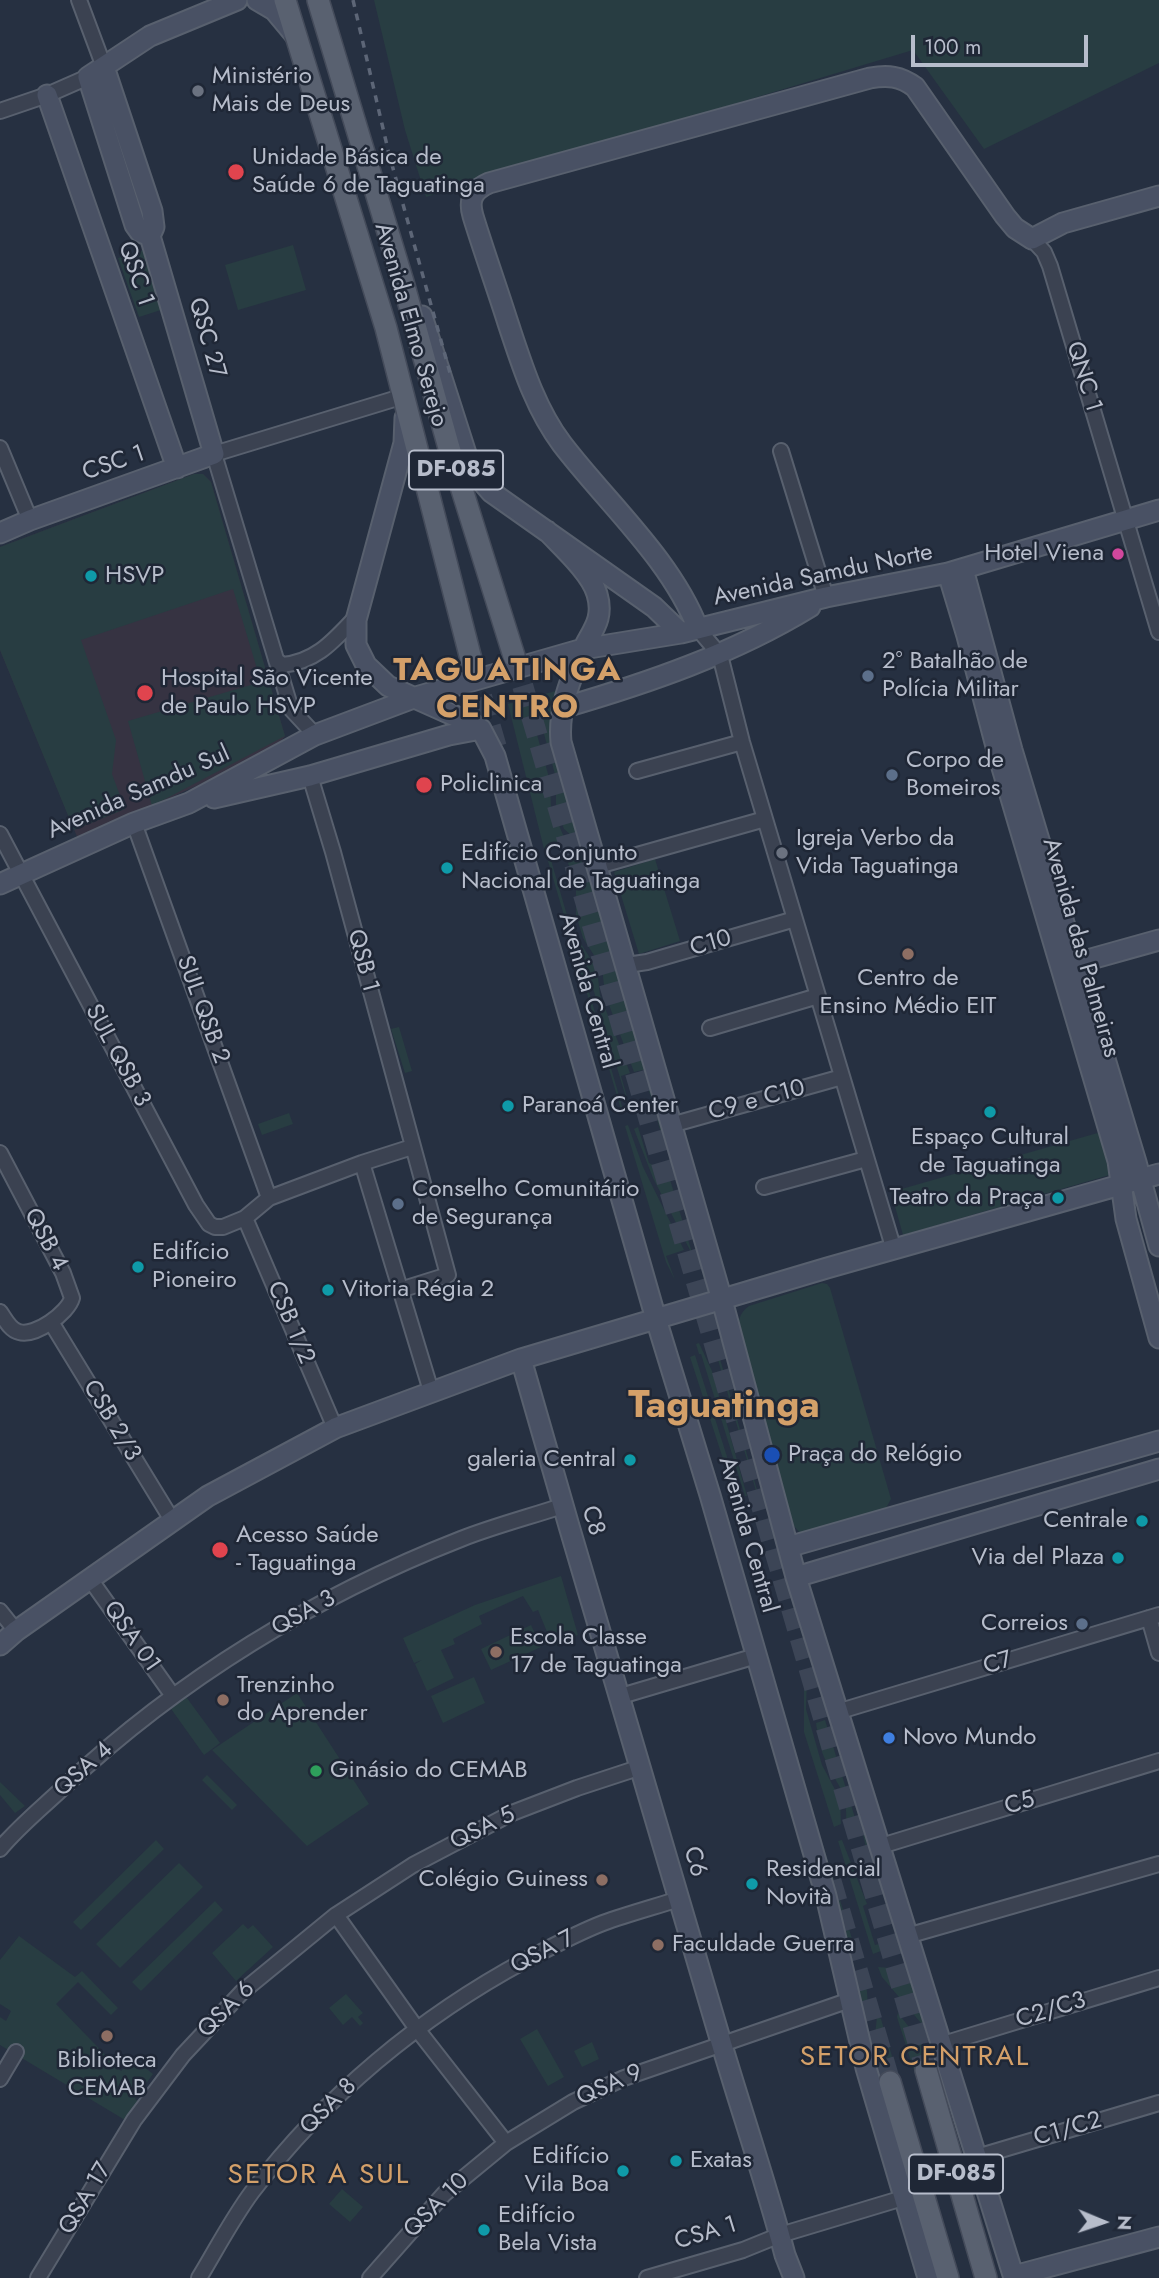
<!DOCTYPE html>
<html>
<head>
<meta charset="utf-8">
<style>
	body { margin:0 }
	#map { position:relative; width:1159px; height:2278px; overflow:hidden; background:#263041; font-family:Jost,sans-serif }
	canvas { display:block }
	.north { position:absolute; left:1068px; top:2187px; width:70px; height:70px; -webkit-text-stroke:5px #1f2736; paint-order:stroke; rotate:92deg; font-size:19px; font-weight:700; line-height:28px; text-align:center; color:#b7bdcb }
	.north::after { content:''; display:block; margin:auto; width:24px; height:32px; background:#b7bdcb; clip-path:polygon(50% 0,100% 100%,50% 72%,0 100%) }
	.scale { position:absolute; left:911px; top:35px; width:177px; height:32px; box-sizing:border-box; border:4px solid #b7bdcb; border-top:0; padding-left:9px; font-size:21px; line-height:24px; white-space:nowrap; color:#b7bdcb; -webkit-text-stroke:5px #1f2736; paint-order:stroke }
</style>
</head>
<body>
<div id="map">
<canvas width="1159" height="2278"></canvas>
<div class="north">N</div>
<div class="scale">100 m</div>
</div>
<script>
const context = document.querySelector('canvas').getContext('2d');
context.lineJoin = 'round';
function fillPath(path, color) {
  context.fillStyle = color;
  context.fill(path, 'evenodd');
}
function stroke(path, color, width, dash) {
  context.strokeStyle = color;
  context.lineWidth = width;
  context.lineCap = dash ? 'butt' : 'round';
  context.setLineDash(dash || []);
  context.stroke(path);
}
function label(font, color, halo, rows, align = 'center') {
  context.font = font + ' Jost,sans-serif';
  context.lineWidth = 5;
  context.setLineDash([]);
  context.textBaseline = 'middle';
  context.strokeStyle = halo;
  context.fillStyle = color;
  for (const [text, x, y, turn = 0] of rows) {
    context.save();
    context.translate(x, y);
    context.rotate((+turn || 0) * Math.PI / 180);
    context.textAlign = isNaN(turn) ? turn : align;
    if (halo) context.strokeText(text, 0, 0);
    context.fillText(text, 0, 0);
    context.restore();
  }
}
fillPath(new Path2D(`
	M194 474H203L211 482 285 736 276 747 259 758 78 839 0 650V547Z`), '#363342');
fillPath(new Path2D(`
	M374 0H1159V63L984 149 913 50 426 197 405 130Z
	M293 245 306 290 238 310 225 265Z
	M144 250 164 309 139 317 118 258Z
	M194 474H203L211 482 285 736 152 806 128 721 261 682 233 589 81 640 116 740 112 774 125 809 74 830 0 650V547Z
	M559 690C554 700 550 711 550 722 551 753 573 809 582 840L578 841 564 829 556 805V778L534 697Z
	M527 699 550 781 551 807 564 837 561 845 544 849 508 704Z
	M585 853 668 1146 665 1147 643 1070 634 1072 605 994 602 968 583 938 576 915V886L568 863 569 858Z
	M655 859 680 941 639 954 614 872Z
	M551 860 624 1113H622L548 861Z
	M578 939 597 969 600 995 630 1073 621 1076 629 1104H631V1114Z
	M399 1027 412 1071 405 1073 391 1029Z
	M289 1113 293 1124 262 1135 258 1124Z
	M628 1125 643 1167 684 1250 666 1256 675 1280 666 1262 625 1126Z
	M638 1127 649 1163 655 1166 665 1163 693 1256 653 1178 634 1129Z
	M1101 1132 1113 1174 903 1235 891 1192Z
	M822 1283 827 1284 830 1288 891 1499 886 1508 800 1533 793 1525 738 1332C738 1321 739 1313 749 1306Z
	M715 1341 757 1490 756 1491 718 1360 709 1343Z
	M699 1343 712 1371 747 1496H745L701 1354H699L696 1344Z
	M695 1355 740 1498 736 1499 690 1357Z
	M561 1576 578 1635 552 1644 538 1610 533 1612 523 1596 479 1616 482 1624 453 1639 455 1644 441 1650 454 1678 427 1691 415 1664 422 1660 414 1663 403 1638 475 1605Z
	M531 1625 541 1647 491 1670 481 1649Z
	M813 1666H815L873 1861 869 1862 861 1825Z
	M804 1671 807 1680 806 1709 822 1765 840 1799 841 1824 834 1827 804 1732Z
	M474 1677 485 1703 443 1723 431 1696Z
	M297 1693 369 1804 307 1846 212 1750Z
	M184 1694 220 1743 204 1755 169 1706Z
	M825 1720 856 1821 846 1823C848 1791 838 1788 826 1761 820 1750 818 1736 816 1723Z
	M207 1775 237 1805 232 1810 202 1780Z
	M0 1782 25 1806 15 1813 0 1795Z
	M156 1840 164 1849 81 1930 73 1922Z
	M842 1840 867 1904 863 1906 875 1945 882 1943 886 1949 873 1954 838 1841Z
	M823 1845 858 1958 852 1959 848 1968 818 1846Z
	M179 1863 203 1887 120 1968 96 1944Z
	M215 1901 223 1910 141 1991 132 1982Z
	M243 1924 248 1929 253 1925 273 1947 236 1981 212 1953Z
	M19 1936 75 1977 82 1971 118 2008 111 2015 78 1982 56 2004 121 2071 134 2059 153 2074 135 2099 139 2102 125 2120 0 2045V2017L6 2021 11 2011 0 2004V1960Z
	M878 1967 904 1969 907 1967 927 2025 926 2029 882 1977Z
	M862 1972C871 1995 867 2012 864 2036L854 1980Z
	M346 1994 363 2013 358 2017 363 2023 360 2026 352 2017 343 2025 329 2008Z
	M898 2013 920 2041 936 2068 915 2074 897 2017Z
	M877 2016 881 2019 899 2080 878 2087 873 2056Z
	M537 2029 564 2077 548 2086 520 2039Z
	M592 2042 599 2059 582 2067 574 2051Z
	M342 2189 363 2207 350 2222 329 2204Z`), '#283d42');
stroke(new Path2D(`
	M514 656 926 2070
	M473 667 498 753
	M831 1881 890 2082`), '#3c4556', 21, [21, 10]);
const street = new Path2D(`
	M79 0 104 67
	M0 111 47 95 88 77
	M1032 239 1044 252 1050 266 1159 632
	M0 448 30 520
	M781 451 826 597
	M698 629 720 655 742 742 894 1250
	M276 660 282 665C317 662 335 639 357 616
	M315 735 291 709 214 454 404 396
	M637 771 742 742
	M310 776 333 852 448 1275 400 1290
	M134 823 269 1198
	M0 834 196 1205 209 1224 215 1227H223L245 1218 269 1198 362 1163 412 1147
	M598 866 765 819
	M627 965 647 962 795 919
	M710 1028 818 996
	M671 1125 842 1077
	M0 1153 63 1273 72 1298C68 1313 35 1337 19 1332 10 1330 5 1319 0 1312
	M362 1163 431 1391
	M764 1187 866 1159
	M245 1218 335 1428
	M51 1322 172 1520
	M90 1579 173 1696
	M0 1611 16 1631
	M1149 1618 1159 1653
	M621 1696 756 1656
	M837 1712 1159 1615
	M881 1846 1159 1761
	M0 1849C19 1826 44 1806 65 1786 179 1679 315 1596 461 1539 494 1526 529 1517 562 1506
	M336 1915 417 2029 506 2143
	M907 1936 1159 1864
	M943 2044 1159 1978
	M0 2079 16 2052
	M977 2157 1159 2103
	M38 2278 134 2120 183 2055 242 1992 336 1915 413 1865 512 1813 577 1788 641 1767
	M199 2278C216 2250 232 2219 252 2192 325 2096 420 2017 526 1960 551 1947 577 1933 603 1923 628 1914 654 1907 679 1899
	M370 2278 444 2194 506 2143 573 2102 624 2078 850 2000
	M647 2278 743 2250 780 2235 903 2198`);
const secondary = new Path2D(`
	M257 0 274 10 294 34
	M47 95 177 468
	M150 236 140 232 135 225 88 77 150 36 237 0
	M422 316 469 463 477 476 491 492 654 607 681 633
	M405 418 404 443 356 620V645L366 665 388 686 473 724 481 729 495 756 656 1319 710 1495 826 1896 866 2068 928 2278
	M547 531C562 547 591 573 597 594 605 621 590 632 581 654 569 683 558 711 561 742L722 1300 796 1577 1014 2278
	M0 533 30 520 214 454 150 236 154 227 152 211 104 67
	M963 569 1012 750 1136 1162 1159 1246
	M948 573 967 636 998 754 1118 1161 1126 1219 1159 1338
	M698 629C671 559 607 503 562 444 535 408 522 365 508 323 497 288 484 252 473 216 468 199 473 190 489 183L870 78C888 75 900 76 915 87L1005 216 1015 228 1032 239 1063 223 1159 196
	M562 708C648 683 733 654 810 607
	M214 798 310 776 449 735 481 729
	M0 884 134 823 189 803 315 735 416 697 583 649 681 633 826 597 948 573 1159 510
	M1066 966 1159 940
	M521 1359C586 1587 653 1814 721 2042 742 2113 766 2183 785 2255L794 2278
	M788 1547 1159 1441
	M796 1577 1159 1469
	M0 1645 16 1631 208 1496 335 1428 521 1359 827 1268 1159 1174
	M1014 2276 1159 2237`);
const primary = new Path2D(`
	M285 0 386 328 473 667
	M318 0 403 282 449 448 514 656
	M926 2070 986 2278
	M890 2082 948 2278`);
stroke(street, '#58606e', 18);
stroke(secondary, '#58606e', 23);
stroke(primary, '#444b5a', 24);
stroke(street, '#3b4251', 14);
stroke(secondary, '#495164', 19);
stroke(primary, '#596170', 21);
stroke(new Path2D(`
	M353 0 389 154 450 373`), '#5d6677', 3.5, [7, 7]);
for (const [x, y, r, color] of [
	[198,91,7,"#6b7280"],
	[236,172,9,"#e0444e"],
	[1118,554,7,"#d1479c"],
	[91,576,7,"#0f9aa8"],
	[868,676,7,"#5c6f8a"],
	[145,693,9,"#e0444e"],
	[892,775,7,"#5c6f8a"],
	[424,785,9,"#e0444e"],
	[782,853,7,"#6b7280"],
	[447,868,7,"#0f9aa8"],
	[908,954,7,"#8d6e63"],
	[508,1106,7,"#0f9aa8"],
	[990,1112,7,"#0f9aa8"],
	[1058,1198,7,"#0f9aa8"],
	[398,1204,7,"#5c6f8a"],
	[138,1267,7,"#0f9aa8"],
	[328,1290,7,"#0f9aa8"],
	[772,1455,9,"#1a4fb4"],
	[630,1460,7,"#0f9aa8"],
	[1142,1521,7,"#0f9aa8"],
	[220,1550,9,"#e0444e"],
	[1118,1558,7,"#0f9aa8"],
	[1082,1624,7,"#5c6f8a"],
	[496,1652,7,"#8d6e63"],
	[223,1700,7,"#8d6e63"],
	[889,1738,7,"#3f7fe0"],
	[316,1771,7,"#2e9e5b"],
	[602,1880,7,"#8d6e63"],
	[752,1884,7,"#0f9aa8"],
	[658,1945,7,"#8d6e63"],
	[107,2036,7,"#8d6e63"],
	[676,2161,7,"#0f9aa8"],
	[623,2171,7,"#0f9aa8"],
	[484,2230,7,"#0f9aa8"]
]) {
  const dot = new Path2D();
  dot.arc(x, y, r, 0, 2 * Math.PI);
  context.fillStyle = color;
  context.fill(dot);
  stroke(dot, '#1f2736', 2.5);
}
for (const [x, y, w] of [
	[456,470,94],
	[956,2174,94]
]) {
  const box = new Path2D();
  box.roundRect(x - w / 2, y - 19.5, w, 39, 5);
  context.fillStyle = '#1f2736';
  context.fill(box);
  stroke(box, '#b7bdcb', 2);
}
label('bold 23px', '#b7bdcb', null, [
	["DF-085",456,470],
	["DF-085",956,2174]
]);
label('24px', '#b7bdcb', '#1f2736', [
	["Ministério",212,77],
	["Mais de Deus",212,105],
	["Unidade Básica de",252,158],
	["Saúde 6 de Taguatinga",252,186],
	["Hotel Viena",1104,554,"right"],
	["HSVP",105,576],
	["2º Batalhão de",882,662],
	["Polícia Militar",882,690],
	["Hospital São Vicente",161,679],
	["de Paulo HSVP",161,707],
	["Corpo de",906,761],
	["Bomeiros",906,789],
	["Policlinica",440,785],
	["Igreja Verbo da",796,839],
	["Vida Taguatinga",796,867],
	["Edifício Conjunto",461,854],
	["Nacional de Taguatinga",461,882],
	["Centro de",908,979,"center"],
	["Ensino Médio EIT",908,1007,"center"],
	["Paranoá Center",522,1106],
	["Espaço Cultural",990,1138,"center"],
	["de Taguatinga",990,1166,"center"],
	["Conselho Comunitário",412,1190],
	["de Segurança",412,1218],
	["Teatro da Praça",1044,1198,"right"],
	["Edifício",152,1253],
	["Pioneiro",152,1281],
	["Vitoria Régia 2",342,1290],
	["Praça do Relógio",788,1455],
	["galeria Central",616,1460,"right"],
	["Centrale",1128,1521,"right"],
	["Acesso Saúde",236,1536],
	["- Taguatinga",236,1564],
	["Via del Plaza",1104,1558,"right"],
	["Correios",1068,1624,"right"],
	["Escola Classe",510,1638],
	["17 de Taguatinga",510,1666],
	["Trenzinho",237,1686],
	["do Aprender",237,1714],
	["Novo Mundo",903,1738],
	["Ginásio do CEMAB",330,1771],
	["Residencial",766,1870],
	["Novità",766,1898],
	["Colégio Guiness",588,1880,"right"],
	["Faculdade Guerra",672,1945],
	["Biblioteca",107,2061,"center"],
	["CEMAB",107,2089,"center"],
	["Edifício",609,2157,"right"],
	["Vila Boa",609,2185,"right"],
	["Exatas",690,2161],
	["Edifício",498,2216],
	["Bela Vista",498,2244]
], 'left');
label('24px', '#b7bdcb', '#1f2736', [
	["QSC 1",135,274,71],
	["Avenida Elmo Serejo",410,325,74],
	["QSC 27",206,338,74],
	["QNC 1",1083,377,73],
	["CSC 1",114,464,-19],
	["Avenida Samdu Norte",823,576,-12],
	["Avenida Samdu Sul",139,793,-24],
	["C10",711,944,-16],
	["Avenida das Palmeiras",1080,948,74],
	["QSB 1",362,961,75],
	["Avenida Central",587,991,74],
	["SUL QSB 2",202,1010,70],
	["SUL QSB 3",117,1056,62],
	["C9 e C10",757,1101,-15],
	["QSB 4",45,1240,62],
	["CSB 1/2",290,1323,67],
	["CSB 2/3",111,1421,59],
	["C8",592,1521,73],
	["Avenida Central",747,1535,74],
	["QSA 3",304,1614,-29],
	["QSA 01",131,1637,55],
	["C7",998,1664,-17],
	["QSA 4",84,1770,-42],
	["C5",1020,1804,-17],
	["QSA 5",483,1829,-26],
	["C6",694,1862,74],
	["QSA 7",543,1953,-27],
	["QSA 6",227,2010,-45],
	["C2/C3",1051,2011,-17],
	["QSA 9",610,2086,-24],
	["QSA 8",329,2107,-45],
	["C1/C2",1068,2130,-16],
	["QSA 17",86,2199,-59],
	["QSA 10",437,2206,-45],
	["CSA 1",706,2234,-17]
]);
context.letterSpacing = '2px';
label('28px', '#d4a069', '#1f2736', [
	["SETOR CENTRAL",915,2058],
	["SETOR A SUL",319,2176]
]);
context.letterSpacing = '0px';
context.letterSpacing = '2px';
label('bold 32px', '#d4a069', '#1f2736', [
	["TAGUATINGA",508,672],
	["CENTRO",508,709]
]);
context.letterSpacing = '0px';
label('bold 38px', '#d4a069', '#1f2736', [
	["Taguatinga",724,1408]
]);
</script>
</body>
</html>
